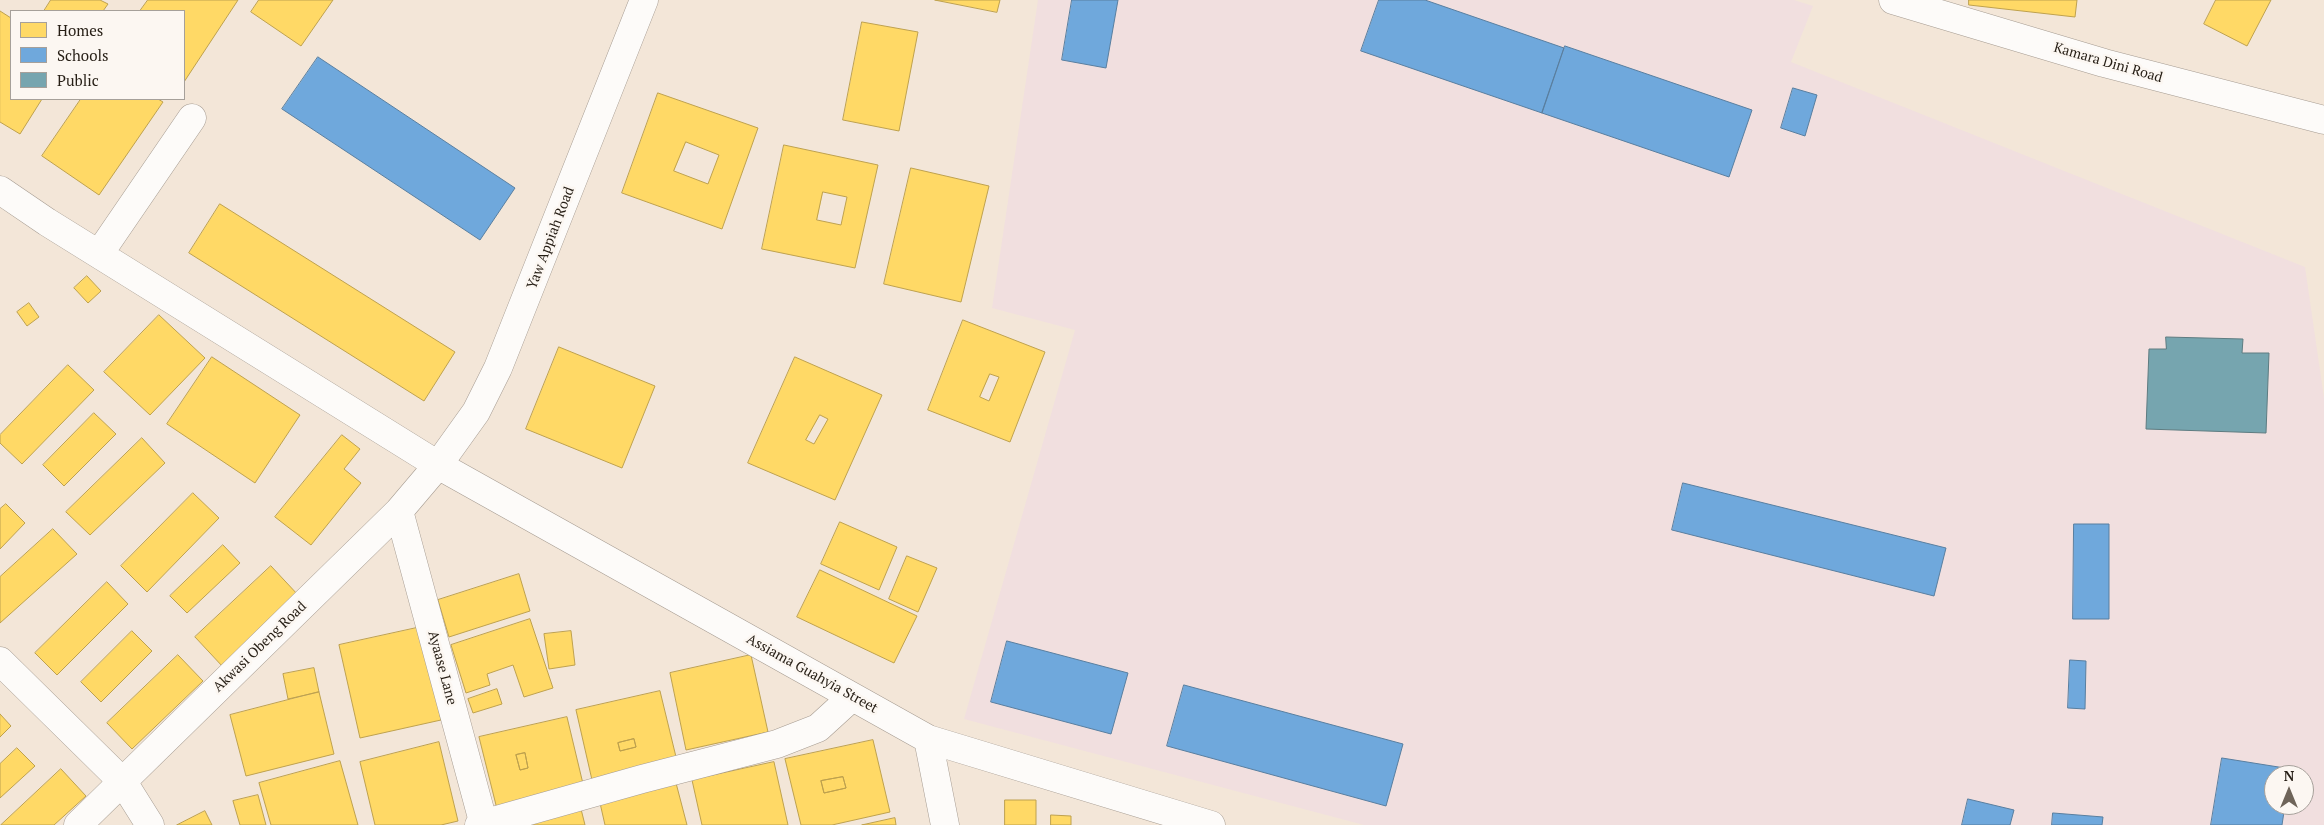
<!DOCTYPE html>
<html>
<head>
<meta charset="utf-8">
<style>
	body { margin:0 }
	#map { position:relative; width:2324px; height:825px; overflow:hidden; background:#f3e6d8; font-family:"PT Serif",serif }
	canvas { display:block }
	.legend { position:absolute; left:10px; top:10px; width:175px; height:90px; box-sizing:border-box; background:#fcf7f2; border:1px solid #a6a09a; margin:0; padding:6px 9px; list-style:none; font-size:15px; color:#261e15 }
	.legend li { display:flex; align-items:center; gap:10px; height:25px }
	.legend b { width:25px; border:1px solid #a6a09a }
	.north { position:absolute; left:2264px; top:765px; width:50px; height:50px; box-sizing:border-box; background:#fcf7f2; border:1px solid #a6a09a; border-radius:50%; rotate:0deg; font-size:14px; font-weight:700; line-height:20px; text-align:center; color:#261e15 }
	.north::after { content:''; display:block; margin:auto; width:18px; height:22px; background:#6e6459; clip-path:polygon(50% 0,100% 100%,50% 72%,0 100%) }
</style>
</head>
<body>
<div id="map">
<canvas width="2324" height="825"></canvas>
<ul class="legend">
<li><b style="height:14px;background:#ffd966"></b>Homes</li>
<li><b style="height:14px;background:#6fa8dc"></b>Schools</li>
<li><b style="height:14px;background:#76a5af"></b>Public</li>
</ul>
<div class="north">N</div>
</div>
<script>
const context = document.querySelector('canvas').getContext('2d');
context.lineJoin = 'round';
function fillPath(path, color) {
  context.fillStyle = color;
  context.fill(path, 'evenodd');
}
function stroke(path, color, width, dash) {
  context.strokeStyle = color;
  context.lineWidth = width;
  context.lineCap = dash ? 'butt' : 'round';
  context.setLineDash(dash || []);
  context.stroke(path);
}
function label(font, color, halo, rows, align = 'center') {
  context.font = font + ' "PT Serif",serif';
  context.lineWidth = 5;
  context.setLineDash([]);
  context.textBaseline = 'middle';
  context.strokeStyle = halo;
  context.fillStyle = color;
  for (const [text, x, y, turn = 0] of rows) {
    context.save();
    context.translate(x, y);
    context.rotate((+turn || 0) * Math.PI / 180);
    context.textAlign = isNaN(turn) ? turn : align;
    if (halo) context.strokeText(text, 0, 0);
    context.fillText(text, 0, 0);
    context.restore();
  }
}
fillPath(new Path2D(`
	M1038 0H1794L1813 6 1791 62 2305 267 2324 398V825H1364L964 719 1075 330 992 308ZM2274 775H2304V805H2274Z`), '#f1dfdf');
const homes = new Path2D(`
	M51 0H100L108 4 103 11H44Z
	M148 0H238L184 82V11H140Z
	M259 0H333L301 46 251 12Z
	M935 0H1000L997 12Z
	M1969 0H2077L2075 17 1969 5Z
	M2216 0H2271L2247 46 2204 24Z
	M0 11 11 18V99H42L20 134 0 122Z
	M862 22 918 32 899 131 843 120Z
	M658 93 758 128 722 229 622 193ZM686 142 719 155 708 184 674 171Z
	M81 99H158L163 102 99 195 42 156Z
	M784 145 878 165 855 268 762 249ZM823 192 847 197 841 225 817 220Z
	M911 168 989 186 961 302 884 284Z
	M220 204 455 352 424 401 189 253Z
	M87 276 101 291 88 303 74 288Z
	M29 303 39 317 27 326 17 312Z
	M159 315 205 358 150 415 104 372Z
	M963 320 1045 352 1010 442 928 410ZM990 374 999 377 989 401 980 397Z
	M559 347 655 386 622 468 526 429Z
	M212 357 300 415 255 483 167 424Z
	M795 357 882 395 835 500 748 463ZM820 415 828 419 814 444 806 440Z
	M68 365 94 390 22 464 0 443V435Z
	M94 413 116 434 64 486 43 465Z
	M342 435 360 449 344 469 361 483 311 545 275 517Z
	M142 438 165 463 90 535 66 512Z
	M193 493 219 518 147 592 121 566Z
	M6 504 25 523 0 549V509Z
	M840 522 897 547 879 590 821 564Z
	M53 529 77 554 0 623V577Z
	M223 545 240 563 187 613 170 596Z
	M907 556 937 568 918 612 889 599Z
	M271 566 299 596 223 667 195 637Z
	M820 570 917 616 894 663 797 617Z
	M519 574 530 611 449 637 438 600Z
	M107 582 128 604 57 675 35 653Z
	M530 619 553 688 524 697 513 665 487 674 490 685 466 693 451 645Z
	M421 627 441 720 360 738 339 645Z
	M132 631 152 651 101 702 81 682Z
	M571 631 575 665 549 669 544 634Z
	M178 655 203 681 132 749 107 723Z
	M751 655 768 732 686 750 670 673Z
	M314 668 319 692 288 699 283 674Z
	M497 689 502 704 473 713 468 699Z
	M660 691 677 761 592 780 576 710ZM634 739 636 747 620 751 618 743Z
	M319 692 334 754 246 776 230 715Z
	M0 714 11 726 0 737Z
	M567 717 584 788 497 809 479 737ZM525 753 528 768 520 770 516 755Z
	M634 739 636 747 620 751 618 743Z
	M873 740 890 812 832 825H801L785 759ZM843 777 846 788 824 793 821 781Z
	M439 742 458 821 441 825H375L360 762Z
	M17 748 35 766 0 798V764Z
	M525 753 528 768 520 770 516 755Z
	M340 761 358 825H271L259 783Z
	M774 762 788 825H702L692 780Z
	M61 769 86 796 54 825H1Z
	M843 777 846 788 824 793 821 781Z
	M676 783 687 825H605L600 803Z
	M258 795 266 825H240L233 801Z
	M1005 800H1036V825H1005Z
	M581 809 585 825H516Z
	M205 811 212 825H177Z
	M1051 815 1071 816V825H1051Z
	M895 818 896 825H862Z`);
fillPath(homes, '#ffd966');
stroke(homes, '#bea14e', 1);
const schools = new Path2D(`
	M1072 0H1118L1106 68 1062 60Z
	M1379 0H1425L1564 48 1542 113 1361 51Z
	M1565 46 1752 110 1729 177 1542 113Z
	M318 57 515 188 480 240 282 109Z
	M1793 88 1817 95 1805 136 1781 128Z
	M1683 483 1946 548 1934 596 1672 530Z
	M2074 524H2109V619H2073Z
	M1007 641 1128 673 1111 734 991 702Z
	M2070 660 2086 661 2085 709 2068 708Z
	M1184 685 1403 744 1386 806 1167 746Z
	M2222 758 2291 769 2290 775H2274V805H2285L2282 825H2211Z
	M1968 799 2014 810 2010 825H1962Z
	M2053 813 2103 817 2102 825H2052Z`);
fillPath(schools, '#6fa8dc');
stroke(schools, '#597fa0', 1);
const public = new Path2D(`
	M2166 337 2243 339 2242 353H2269L2266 433 2146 429 2149 349H2166Z`);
fillPath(public, '#76a5af');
stroke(public, '#5e7c81', 1);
const street = new Path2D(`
	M0 190 47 222 438 465 928 739 1211 825
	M99 254 192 118
	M399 511 484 825
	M0 661 123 782 150 825
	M928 739 945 825
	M78 825 399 511 438 465 476 412 498 368 644 0
	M479 825 642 779 777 744 818 728 852 697`);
const secondary = new Path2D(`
	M1893 0 2104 63 2324 120`);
stroke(street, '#a59b91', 29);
stroke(secondary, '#a59b91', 29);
stroke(street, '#fdfbf9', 28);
stroke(secondary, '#fdfbf9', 28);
label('14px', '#261e15', '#fcf7f2', [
	["Kamara Dini Road",2108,63,16],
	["Yaw Appiah Road",551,238,-69],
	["Akwasi Obeng Road",260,647,-44],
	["Ayaase Lane",442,668,75],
	["Assiama Guahyia Street",812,674,29]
]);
</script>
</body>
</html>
